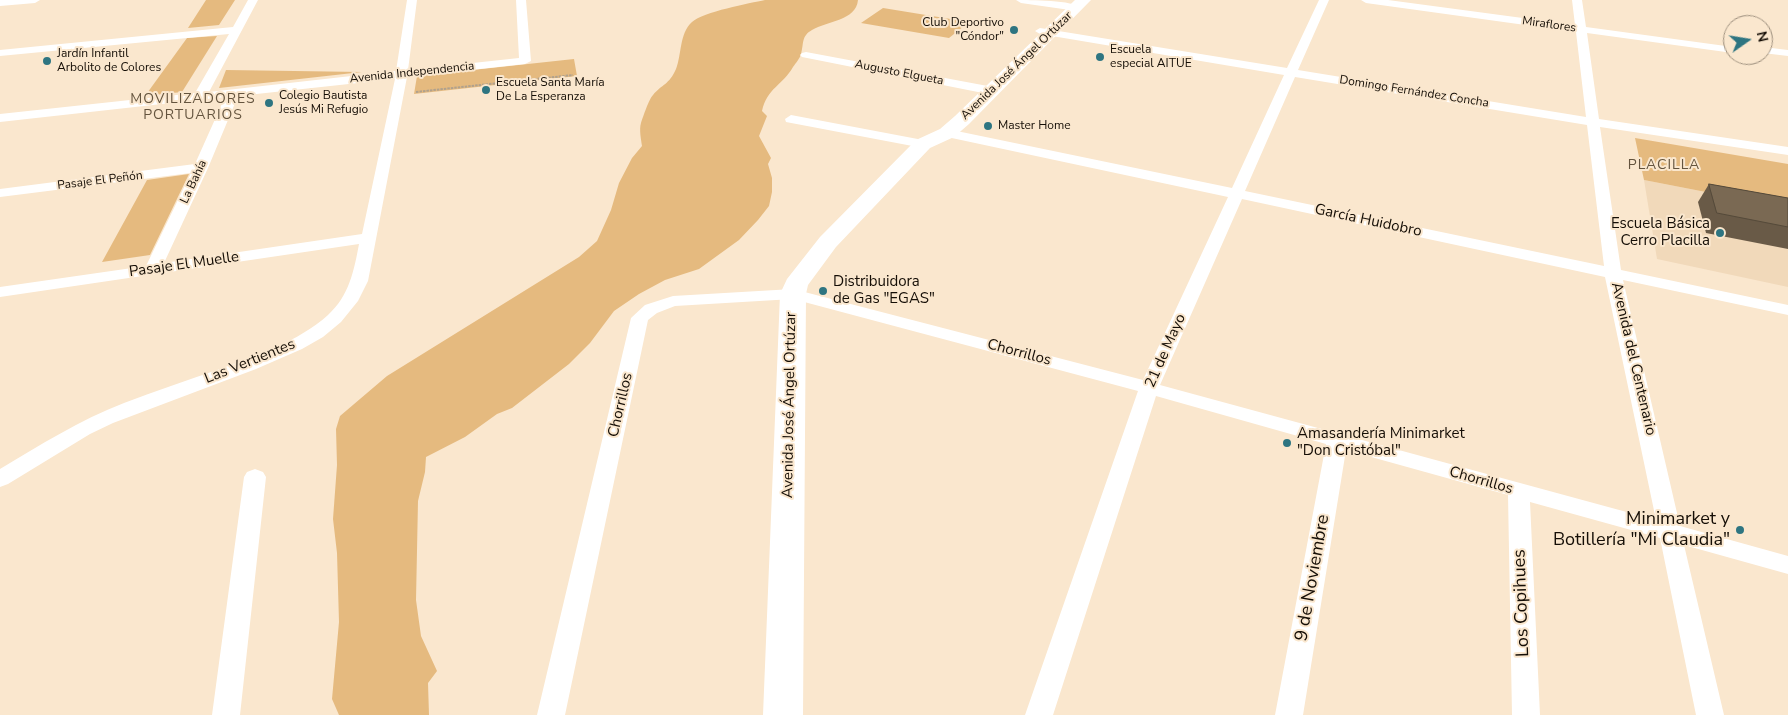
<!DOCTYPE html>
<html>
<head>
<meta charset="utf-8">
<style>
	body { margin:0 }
	#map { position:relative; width:1788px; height:715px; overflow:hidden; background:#fae7ce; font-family:"Nunito Sans",sans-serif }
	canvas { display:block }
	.north { position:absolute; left:1723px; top:15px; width:50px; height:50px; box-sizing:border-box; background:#fae7ce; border:1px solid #9e907e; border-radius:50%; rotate:77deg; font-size:14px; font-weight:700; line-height:20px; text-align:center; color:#150e06 }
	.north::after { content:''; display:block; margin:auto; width:18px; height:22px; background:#2e7581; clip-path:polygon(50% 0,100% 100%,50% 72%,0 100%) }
</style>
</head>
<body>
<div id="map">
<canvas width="1788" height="715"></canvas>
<div class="north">N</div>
</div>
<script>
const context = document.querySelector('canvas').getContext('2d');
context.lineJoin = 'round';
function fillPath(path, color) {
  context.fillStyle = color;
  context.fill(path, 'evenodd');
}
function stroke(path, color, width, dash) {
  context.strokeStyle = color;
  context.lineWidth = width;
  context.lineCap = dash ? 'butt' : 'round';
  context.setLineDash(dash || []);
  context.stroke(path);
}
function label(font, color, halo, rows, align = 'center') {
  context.font = font + ' "Nunito Sans",sans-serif';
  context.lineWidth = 4;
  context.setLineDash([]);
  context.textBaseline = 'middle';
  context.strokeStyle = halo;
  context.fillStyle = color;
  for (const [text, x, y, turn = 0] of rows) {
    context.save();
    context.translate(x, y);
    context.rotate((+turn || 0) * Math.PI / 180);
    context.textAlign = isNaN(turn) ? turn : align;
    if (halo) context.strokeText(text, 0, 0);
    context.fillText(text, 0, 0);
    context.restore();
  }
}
fillPath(new Path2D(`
	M1644 180 1788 208V287L1657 259Z`), '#f1d9ba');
fillPath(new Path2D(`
	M206 0H235L219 25 188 28Z
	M765 0H858C856 21 827 21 812 30 801 36 804 44 801 54 800 58 796 63 793 67 783 85 767 88 762 111L767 116 759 136 771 158 768 164 772 178V192L769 206 758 220 739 240 699 269 665 280 639 294 614 311 590 343 569 364 512 408 497 414 465 437 426 457 425 472 418 501 416 600 421 636 437 671 428 683 429 715H339L332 699 339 622 337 553 333 519 337 465 336 429 340 416 387 376 579 257 597 241 611 210 619 183 632 158 642 146C641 139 639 129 641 123 643 117 649 99 653 95 662 84 669 85 676 69 682 54 679 34 692 22 703 12 750 3 765 0Z
	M883 8 969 22 949 38 861 23Z
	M217 36 182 92 145 96 187 38Z
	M574 59 577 76 414 94 417 76Z
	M226 70 362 72 219 88Z
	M1635 138 1788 164V208L1644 180Z
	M189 174 150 255 102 262 147 180Z`), '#e5ba7f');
stroke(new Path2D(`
	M416 92 573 75`), '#b0a18d', 2, [2.5, 1]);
fillPath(new Path2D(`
	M0 0H40L35 3 0 6Z
	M248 0H258L209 92 396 71 407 0H417L408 70 519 58 516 0H526L531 61 525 64 407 77 368 281 358 301 341 322 323 337 302 349 256 369 113 423 90 434 8 484 0 487V469C40 445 80 420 124 403 155 391 188 380 220 369 257 355 298 342 328 315 349 296 354 271 359 244L0 297V287L146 266 191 173 0 197V189L195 164 225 97 0 122V114L195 93 229 34 0 56V50L233 27ZM395 79 362 234 164 263 208 168 238 96Z
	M1016 0C1030 0 1073 0 1082 8L1077 11 1021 3Z
	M1319 0H1329L1298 70 1586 117 1576 32 1366 3 1361 0H1388L1575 25 1572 0H1582L1586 27 1733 47V53L1587 33 1599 119 1788 147V155L1600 127 1621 270 1788 305V315L1623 280 1680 526 1788 556V574L1684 545 1724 715H1696L1660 538 1530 502 1540 715H1512L1508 495 1346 450 1303 715H1275L1326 444 1156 396 1053 715H1025L1138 391 793 299 675 306 657 313 648 320 565 715H537L631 318 645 305 673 296 793 289 1143 380 1228 197 947 137 940 133 947 129 1232 188 1284 75 1040 34 1035 31 1040 28 1287 68ZM1295 77 1587 125 1604 266 1245 191ZM1242 199 1605 277 1656 520 1160 385Z
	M1763 47 1788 50V56L1763 53Z
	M806 52 993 87 999 91 993 95 802 57 800 55 802 53Z
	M791 115 923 140 930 144 923 148 786 122 785 119Z
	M255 469 263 472 266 477 240 715H212L244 477 247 472Z`), '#fff');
fillPath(new Path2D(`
	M1075 0H1091L969 124 954 137 930 148 836 247 808 285 806 294 803 715H763L780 294 787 279 820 237 916 140 940 129 955 116Z`), '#fff');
fillPath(new Path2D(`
	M1709 184 1788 198V249L1706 233 1698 202Z`), '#695a47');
const building = new Path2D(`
	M1709 184 1788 198V227L1717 213Z`);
fillPath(building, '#7a6953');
stroke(building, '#554a3a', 1);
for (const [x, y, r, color] of [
	[1014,30,5,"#2e7581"],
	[1100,57,5,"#2e7581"],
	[47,61,5,"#2e7581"],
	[486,90,5,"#2e7581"],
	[269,103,5,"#2e7581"],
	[988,126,5,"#2e7581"],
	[1720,233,5,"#2e7581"],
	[823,291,5,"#2e7581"],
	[1287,443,5,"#2e7581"],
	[1740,530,5,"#2e7581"]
]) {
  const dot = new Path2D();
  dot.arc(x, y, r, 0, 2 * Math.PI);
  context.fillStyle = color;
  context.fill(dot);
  stroke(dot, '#fae7ce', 2);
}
label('12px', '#150e06', '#fae7ce', [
	["Club Deportivo",1004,23,"right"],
	["\"Cóndor\"",1004,37,"right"],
	["Escuela",1110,50],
	["especial AITUE",1110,64],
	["Jardín Infantil",57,54],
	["Arbolito de Colores",57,68],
	["Escuela Santa María",496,83],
	["De La Esperanza",496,97],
	["Colegio Bautista",279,96],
	["Jesús Mi Refugio",279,110],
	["Master Home",998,126]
], 'left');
label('12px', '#150e06', '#fae7ce', [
	["Miraflores",1549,25,8],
	["Avenida José Ángel Ortúzar",1017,66,-44],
	["Avenida Independencia",412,73,-6],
	["Augusto Elgueta",899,73,11],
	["Domingo Fernández Concha",1414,92,9],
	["Pasaje El Peñón",100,181,-7],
	["La Bahía",194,182,-65]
]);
context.letterSpacing = '1px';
label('14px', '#64543e', '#fae7ce', [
	["MOVILIZADORES",193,100],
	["PORTUARIOS",193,116],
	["PLACILLA",1664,166]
]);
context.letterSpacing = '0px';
label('15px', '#150e06', '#fae7ce', [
	["García Huidobro",1368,221,12],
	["Pasaje El Muelle",184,265,-8],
	["21 de Mayo",1166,351,-66],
	["Chorrillos",1019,353,15],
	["Avenida del Centenario",1633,359,77],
	["Las Vertientes",250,362,-22],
	["Chorrillos",621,405,-77],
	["Avenida José Ángel Ortúzar",790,405,-89],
	["Chorrillos",1481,481,16]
]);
label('15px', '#150e06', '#fae7ce', [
	["Escuela Básica",1710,224,"right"],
	["Cerro Placilla",1710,241,"right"],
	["Distribuidora",833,282],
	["de Gas \"EGAS\"",833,299],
	["Amasandería Minimarket",1297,434],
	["\"Don Cristóbal\"",1297,451]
], 'left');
label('18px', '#150e06', '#fae7ce', [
	["Minimarket y",1730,520],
	["Botillería \"Mi Claudia\"",1730,541]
], 'right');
label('18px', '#150e06', '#fae7ce', [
	["9 de Noviembre",1313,578,-80],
	["Los Copihues",1522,603,-92]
]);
</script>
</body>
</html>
